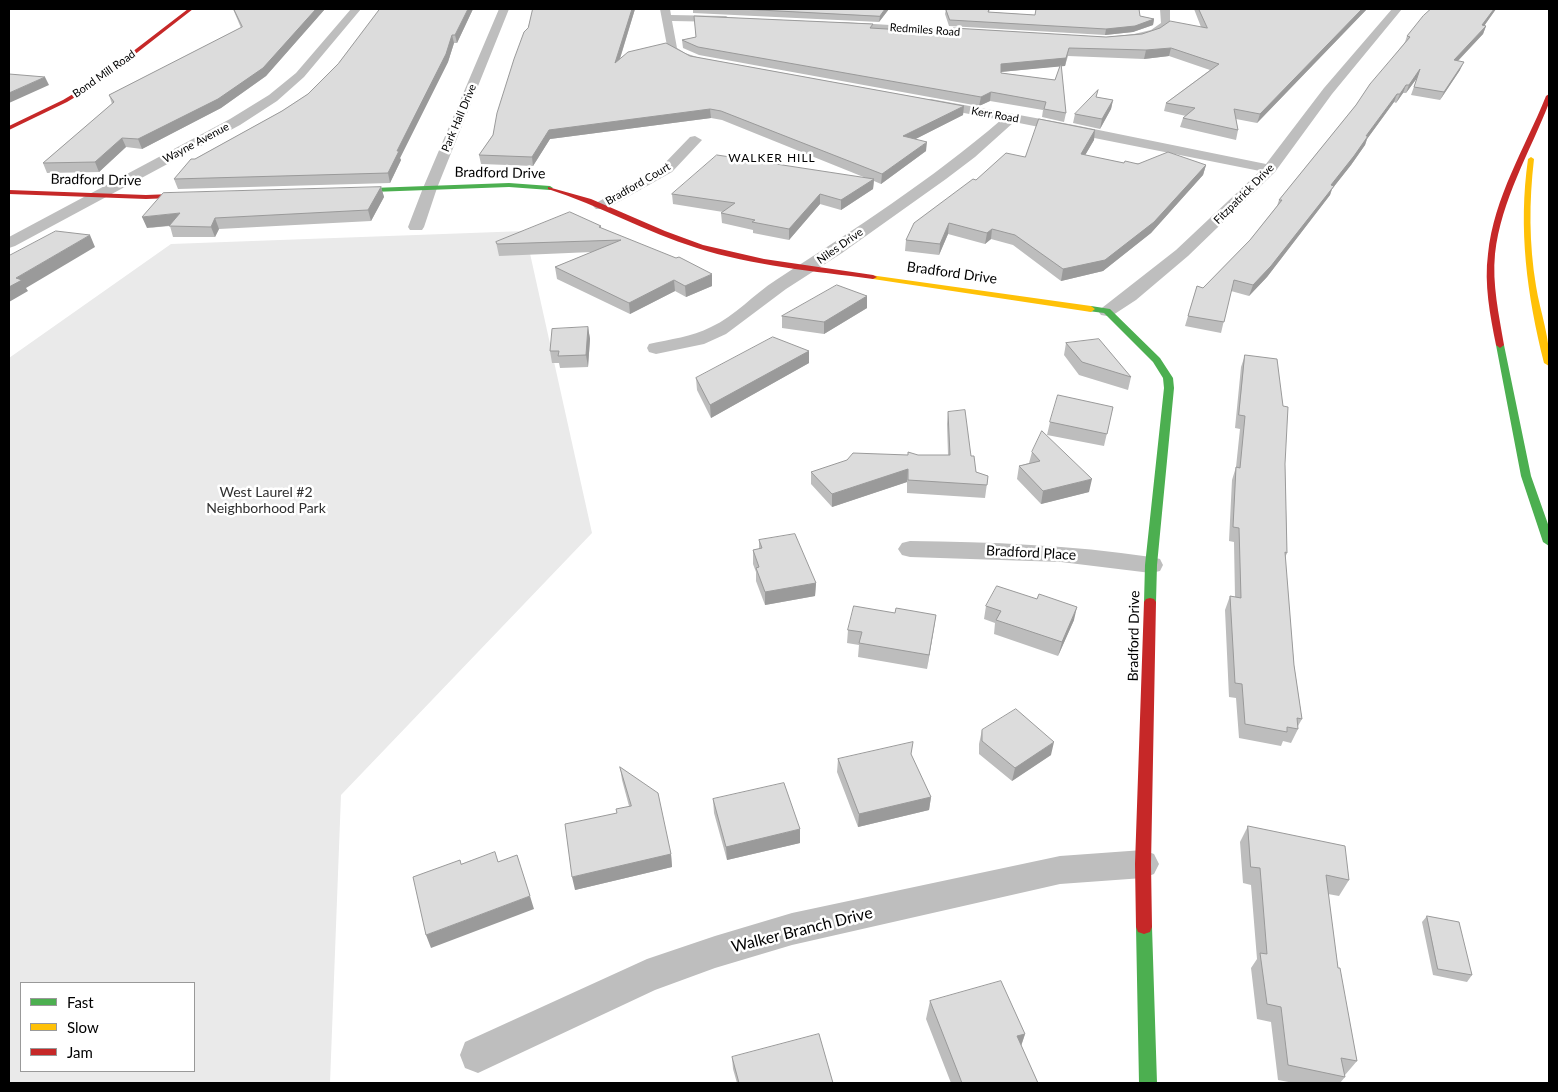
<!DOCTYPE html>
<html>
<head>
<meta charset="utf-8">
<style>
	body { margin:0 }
	#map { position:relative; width:1558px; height:1092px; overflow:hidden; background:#fff; font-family:Lato,sans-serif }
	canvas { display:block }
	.frame { position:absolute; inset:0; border:10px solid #000; pointer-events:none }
	.legend { position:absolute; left:20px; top:982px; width:175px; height:90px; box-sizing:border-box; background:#fff; border:1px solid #999; margin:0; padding:6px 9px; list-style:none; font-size:15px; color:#000 }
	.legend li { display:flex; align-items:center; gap:10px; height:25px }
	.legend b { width:25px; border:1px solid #999 }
</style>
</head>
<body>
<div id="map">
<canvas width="1558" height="1092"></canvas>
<div class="frame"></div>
<ul class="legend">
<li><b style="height:6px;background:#4caf50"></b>Fast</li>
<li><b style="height:6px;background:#ffc107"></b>Slow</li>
<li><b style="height:6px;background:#c62828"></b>Jam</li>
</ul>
</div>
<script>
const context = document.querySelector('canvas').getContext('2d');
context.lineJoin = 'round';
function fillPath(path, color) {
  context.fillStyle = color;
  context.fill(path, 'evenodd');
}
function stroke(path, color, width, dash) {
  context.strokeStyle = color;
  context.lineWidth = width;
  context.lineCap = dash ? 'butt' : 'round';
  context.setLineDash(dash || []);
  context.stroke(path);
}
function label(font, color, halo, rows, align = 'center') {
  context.font = font + ' Lato,sans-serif';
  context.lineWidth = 5;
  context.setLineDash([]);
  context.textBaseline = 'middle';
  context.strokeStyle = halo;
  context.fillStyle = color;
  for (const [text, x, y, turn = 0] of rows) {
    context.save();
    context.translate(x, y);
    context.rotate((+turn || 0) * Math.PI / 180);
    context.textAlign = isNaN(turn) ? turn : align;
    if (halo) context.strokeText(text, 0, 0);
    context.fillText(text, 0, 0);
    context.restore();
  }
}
fillPath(new Path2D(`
	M525 231 592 533 341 795 330 1083H9V358L171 244ZM21 983H194V1071H21Z`), '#eaeaea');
fillPath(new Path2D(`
	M351 9H361L304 77 277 101 240 125 15 246 9 248V237L230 119 269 95 296 73Z
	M499 9H509L437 188 424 227 422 230H410L408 227 423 188Z
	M660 9H670L671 15 726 16 731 19 726 22 672 21 677 48 685 53 703 59 705 61 699 64 677 57 668 51Z
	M1160 9H1170V26L1158 35 1130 39 1129 37 1130 35 1151 30 1161 23Z
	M1392 9H1402L1332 94 1275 172 1188 256 1136 300 1113 315 1107 316 1101 315 1098 311 1176 250 1260 171 1014 122 975 157 946 179 842 253 786 289 726 334 704 344 656 354 649 352 647 348 649 344C671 339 691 337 711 327 735 316 754 294 776 280 854 230 931 180 1001 120L927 106 925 103 927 100 931 99 1074 125 1266 164 1324 88Z
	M842 22 986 31 991 34 986 37 838 27 837 25Z
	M695 136 702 140 672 172 606 209H596L593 206 596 203 662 166 690 137Z
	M910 541C991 542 1071 545 1151 557L1160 559 1163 565 1160 571 1151 573 1061 562 910 557 902 555 898 549 902 543Z
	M1143 850 1154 854 1159 864 1154 874 1143 878 1060 884 792 945 715 968 655 990 478 1073 465 1068 460 1055 465 1042 647 959 715 936 792 913 1060 856Z`), '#bebebe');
fillPath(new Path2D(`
	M509 183 550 186 553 188 550 190 509 187 345 193 342 191 345 189Z
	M1091 306 1110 309 1160 358 1173 378 1174 388 1157 565 1156 602 1154 605H1146L1144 602 1145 565 1164 388 1163 378 1153 362 1104 313 1088 311V307Z
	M1500 342 1504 345 1531 476 1549 527V546L1543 542 1521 476 1496 345Z
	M1144 920 1150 922 1152 927 1157 1083H1139L1136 927 1138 922Z`), '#4caf50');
fillPath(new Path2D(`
	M1531 157 1534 159C1529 202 1529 243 1536 286 1540 312 1551 339 1549 366L1544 363C1527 295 1518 229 1528 159Z
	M870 275 1091 306 1095 309 1091 312 873 279 869 277Z`), '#ffc107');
fillPath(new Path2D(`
	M188 9H193L97 84 67 102 9 130V126L63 100 93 82Z
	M1549 94V103C1530 152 1501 200 1495 254 1492 284 1499 315 1504 345L1500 348 1496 345C1490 315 1484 284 1488 254 1494 197 1525 148 1546 96Z
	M548 187 591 199 665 231 703 245 764 259 873 275 877 277 873 279C814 271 753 266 697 248 645 232 599 205 548 189Z
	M9 190 146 195 197 193 201 195 197 197 146 199 9 194Z
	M1150 598 1154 599 1156 602 1151 864 1152 927 1150 932 1144 934 1138 932 1136 927 1135 864 1144 602 1146 599Z`), '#c62828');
fillPath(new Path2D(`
	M233 9H325L266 76 221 108 142 149 126 147 99 172 47 173 43 163 112 104 109 95 241 28Z
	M380 9H473L457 43H454L448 62 400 158 401 160 390 183 178 189 174 179 195 159 282 111 308 94 338 64Z
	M533 9H635L620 59 690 56 964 106 963 115 915 139 926 151 881 184 874 181 873 189 841 210 820 204 789 240 753 233V230L722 223 721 213 723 212 673 204 672 194 866 178 722 120 711 118 550 139 533 166 481 164 479 155 493 135 528 28Z
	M693 9H889L879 22 693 13Z
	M946 9H990L989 12 1035 15 1140 16 1154 19 1153 25 1133 32 1105 35 949 26 945 14Z
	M1194 9H1367L1257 123 1236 119 1238 130 1236 140 1180 127 1183 118 1186 116 1164 111 1166 103 1210 70 1169 56 1144 59 1068 56 1065 66H1061L1066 113 1064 122 1042 117 1043 110 990 101 979 106 699 55 683 48 682 40 696 37 694 16 873 24V29L952 33 953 28 1106 37 1201 27ZM1060 66 1055 80 1001 73V72Z
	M1431 9H1496L1484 26H1486L1483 34 1458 61 1460 70 1440 100 1411 95 1417 78 1406 93H1403L1396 103 1394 102 1367 139 1365 145 1351 165 1332 189 1330 195 1267 277 1249 296 1231 291 1221 333 1185 326 1197 286 1203 288 1250 240 1277 206 1279 200 1356 105 1405 42 1407 36Z
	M1096 97 1113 100 1111 109 1100 129 1073 123 1075 114Z
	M1095 130 1094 140 1085 155 1124 163 1206 165 1203 175 1151 233 1103 271 1061 281 1013 245 991 239 985 244 948 234 939 255 905 251 906 240 976 180 1025 157Z
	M381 187 384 197 371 221 219 229 215 237H173L170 226 147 228Z
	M601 226V228L712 286 686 297 675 291 630 314 557 279 555 267 592 252 499 256 496 242Z
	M867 296V308L824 334 782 328V316Z
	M588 327 590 339 588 367 560 368 559 363H552L550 351Z
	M1066 343 1131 377 1128 390 1079 375 1064 355Z
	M809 351V363L711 418 697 390 696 378Z
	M1245 355 1285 464 1287 553 1285 558 1294 665 1302 719 1298 726V729L1291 743 1283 741 1281 746 1239 738 1236 698 1229 697 1225 610 1230 596 1235 597 1234 542 1229 541 1232 480 1236 467 1240 429 1235 428 1241 367Z
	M1113 407 1104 446 1047 435 1050 422Z
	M948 412 971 456 976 472 988 476 985 498 907 493V482L832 507 811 484V472L918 455H948L947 424Z
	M1032 452 1089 492 1041 504 1017 479 1019 466 1029 463Z
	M759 540 816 583 815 596 765 605 756 581V572L753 564V550L759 549Z
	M986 606 1074 620 1058 656 994 634 995 623 984 619Z
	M895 613 936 615 927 669 858 657 859 645 847 643 848 630Z
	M982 730 1051 755 1012 781 979 754V744Z
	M838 759 931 797 929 810 858 827 837 772Z
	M620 767 671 854 672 867 575 890 617 813 629 806 622 780Z
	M713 799 800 843 727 860 714 813Z
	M1248 826 1349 880 1339 896 1328 894 1338 968 1357 1061 1345 1075V1077L1340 1083H1294L1278 1080 1271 1022 1257 1019 1251 968 1257 959 1251 885 1243 883 1240 842Z
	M1427 916 1472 975 1467 982 1433 975 1422 922Z
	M930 1001 1025 1034 1021 1046 1038 1083H951L926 1019Z
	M732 1057 833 1083H737L733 1069Z`), '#bdbdbd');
fillPath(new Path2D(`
	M316 9H325L266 76 221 108 142 149 138 139Z
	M468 9H473L457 43 455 35Z
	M632 9H635L616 71 615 63Z
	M885 9H889L879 22 880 16Z
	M1362 9H1367L1257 123 1260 114Z
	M1494 9H1496L1479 33 1482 25Z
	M1154 19 1153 25 1133 32 1105 35 1106 29Z
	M1486 26 1483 34 1451 68 1454 60Z
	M452 35 454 43 448 62 400 158 401 160 390 183 388 173 397 151Z
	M1069 48 1065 66 1000 72 1001 64Z
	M1171 48 1169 56 1144 59 1146 50Z
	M1464 62 1460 70 1440 100 1444 92Z
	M1420 69 1417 78 1406 93 1409 85Z
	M45 77 49 85 9 103V93Z
	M1406 85 1403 93 1396 103 1400 94Z
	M991 92 990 101 979 106 981 97Z
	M1397 94 1394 102 1367 139 1365 145 1351 165 1332 189 1330 195 1267 277 1249 296 1253 285 1331 185 1366 136Z
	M1113 100 1111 109 1100 129 1102 119Z
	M964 106 963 115 902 146 903 136Z
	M710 109 711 118 550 139 533 166 532 157 549 130Z
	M1095 130 1094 140 1080 164 1081 154Z
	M122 138 126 147 99 172 95 162Z
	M927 142 926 151 881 184 882 174Z
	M1206 165 1203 175 1151 233 1103 271 1061 281 1063 269Z
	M874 179 873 189 841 210V200Z
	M381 187 384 197 371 221 368 210Z
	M820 194V204L789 240V229Z
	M180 213 184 224 147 228 142 217Z
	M215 218 219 229 215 237 211 227Z
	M949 223 948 234 939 255 940 244Z
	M992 229 991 239 985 244 987 233Z
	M90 235 95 247 26 288 28 291 9 302V287L16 278Z
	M712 274V286L686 297 685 286Z
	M674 280 675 291 630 314 629 303Z
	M867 296V308L824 334V322Z
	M588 327 590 339 588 367 586 355Z
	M809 351V363L711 418 710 405Z
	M908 469 907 482 832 507V494Z
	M1092 479 1089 492 1041 504 1043 491Z
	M816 583 815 596 765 605V592Z
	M1077 607 1074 620 1058 656 1062 642Z
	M936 615 934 628 927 669 929 655Z
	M1054 742 1051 755 1012 781 1015 768Z
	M931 797 929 810 858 827 859 814Z
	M800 829V843L727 860 726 847Z
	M671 854 672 867 575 890 572 877Z
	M530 896 534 909 431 948 426 935Z
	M1025 1034 1019 1052 1017 1036Z`), '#9a9a9a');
const building = new Path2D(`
	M234 9H316L263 68 218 99 138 139 122 138 95 162 43 163 114 102 109 95 242 27Z
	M380 9H468L455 35H452L446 54 397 151H399L388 173 174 179 191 159H195L282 111 308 94 338 64Z
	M533 9H632L615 63 628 52 666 43 690 56 964 106 903 136 927 142 882 174 721 111 710 109 549 130 532 157 479 155 493 135 497 113 514 59 524 32 528 28Z
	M741 9H885L880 16Z
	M946 9H989L988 12 1035 15 1036 9H1139L1140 16 1154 19 1135 26 1106 29 950 20Z
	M1199 9H1362L1260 114 1234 109 1238 130 1183 118 1195 108 1166 103 1219 64 1171 48 1146 50 1069 48 1066 58 1001 64V73L1055 80 1061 63 1066 113 1044 109 1046 102 991 92 981 97 698 47 682 40 696 37 694 16 873 24 870 28 954 33 953 28 1106 37 1142 34 1160 28 1170 21 1207 28Z
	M1431 9H1494L1482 25 1486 26 1454 60 1464 62 1444 92 1414 87 1420 69 1409 85H1406L1400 94H1397L1366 136H1368L1354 156 1331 185 1334 186 1271 266 1253 285 1234 280 1224 322 1188 316 1197 286 1203 288 1250 240 1282 200H1279L1356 105 1370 84 1410 37 1407 36 1423 16Z
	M9 74 45 77 9 93Z
	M1098 90 1096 97 1113 100 1102 119 1075 114Z
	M1039 119 1095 130 1081 154 1124 163 1125 161 1138 164 1168 152 1206 165 1154 222 1105 260 1063 269 1015 235 992 229 987 233 949 223 940 244 906 240 914 223 973 179 976 180 1006 153 1025 157Z
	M717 155 874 179 841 200 820 194 789 229 752 222 755 220 721 213 735 203 672 194Z
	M381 187 368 210 215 218 211 227 169 226 180 213 142 217 163 193Z
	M570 212 601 226 599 227 676 258 679 257 712 274 685 286 674 280 629 303 555 267 621 240 497 244 496 242Z
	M56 231 90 235 16 278 22 280 9 287V256Z
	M837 285 867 296 824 322 782 316Z
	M588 327 586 355 558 356 559 351H550L552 329Z
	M773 337 809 351 710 405 696 378Z
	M1099 339 1131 377 1082 362 1066 343Z
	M1245 355 1277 359 1283 406 1288 407 1285 464 1287 553 1285 552 1294 665 1302 719 1297 718 1298 729 1287 727V732L1245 724 1242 684 1235 683 1230 596 1241 598 1239 528 1233 527 1236 467 1240 468 1245 416 1239 415Z
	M1058 395 1113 407 1107 434 1050 422Z
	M965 410 971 456H974L976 472 988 476 987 485 908 480V469L832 494 811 472 847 460 853 453 908 455V452L918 455H950L948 412Z
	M1042 431 1092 479 1043 491 1019 466 1040 461 1032 452Z
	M795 534 816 583 765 592 756 568 759 567 753 550 762 548 759 540Z
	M997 586 1037 599 1039 594 1077 607 1062 642 996 620 1001 611 986 606Z
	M854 606 895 613 896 608 936 615 929 655 859 643 862 632 848 630Z
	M1016 709 1054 742 1015 768 982 741V730Z
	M913 742 911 754 931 797 859 814 838 759Z
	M620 767 658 793 671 854 572 877 565 824 617 813 616 809 631 806Z
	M784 783 800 829 726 847 713 799Z
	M1248 826 1345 846 1349 880 1326 875 1338 968H1340L1357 1061 1341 1058 1345 1077 1288 1065 1281 1007 1267 1004 1260 953 1267 954 1260 868 1251 867Z
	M495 852 498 862 517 855 530 896 426 935 413 877 460 860 461 864Z
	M1427 916 1459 922 1472 975 1438 969Z
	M1001 981 1025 1034 1017 1036 1038 1083H962L930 1001Z
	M819 1034 833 1083H739L732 1057Z`);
fillPath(building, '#dcdcdc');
stroke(building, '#9a9a9a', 1);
label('11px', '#000', '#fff', [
	["Redmiles Road",925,30,4],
	["Bond Mill Road",104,74,-35],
	["Kerr Road",995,115,10],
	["Park Hall Drive",459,118,-67],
	["Wayne Avenue",196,143,-28],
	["Bradford Court",638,184,-30],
	["Fitzpatrick Drive",1244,194,-45],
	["Niles Drive",840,246,-35]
]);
context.letterSpacing = '1px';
label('12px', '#000', '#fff', [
	["WALKER HILL",772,158]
]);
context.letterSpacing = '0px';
label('14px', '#000', '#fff', [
	["Bradford Drive",500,173,1],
	["Bradford Drive",96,180,1],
	["Bradford Drive",952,273,8],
	["Bradford Place",1031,553,3],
	["Bradford Drive",1134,636,-89]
]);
label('14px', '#2f2f2f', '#fff', [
	["West Laurel #2",266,492],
	["Neighborhood Park",266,508]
]);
label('16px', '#000', '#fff', [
	["Walker Branch Drive",802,930,-14]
]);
</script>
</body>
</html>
